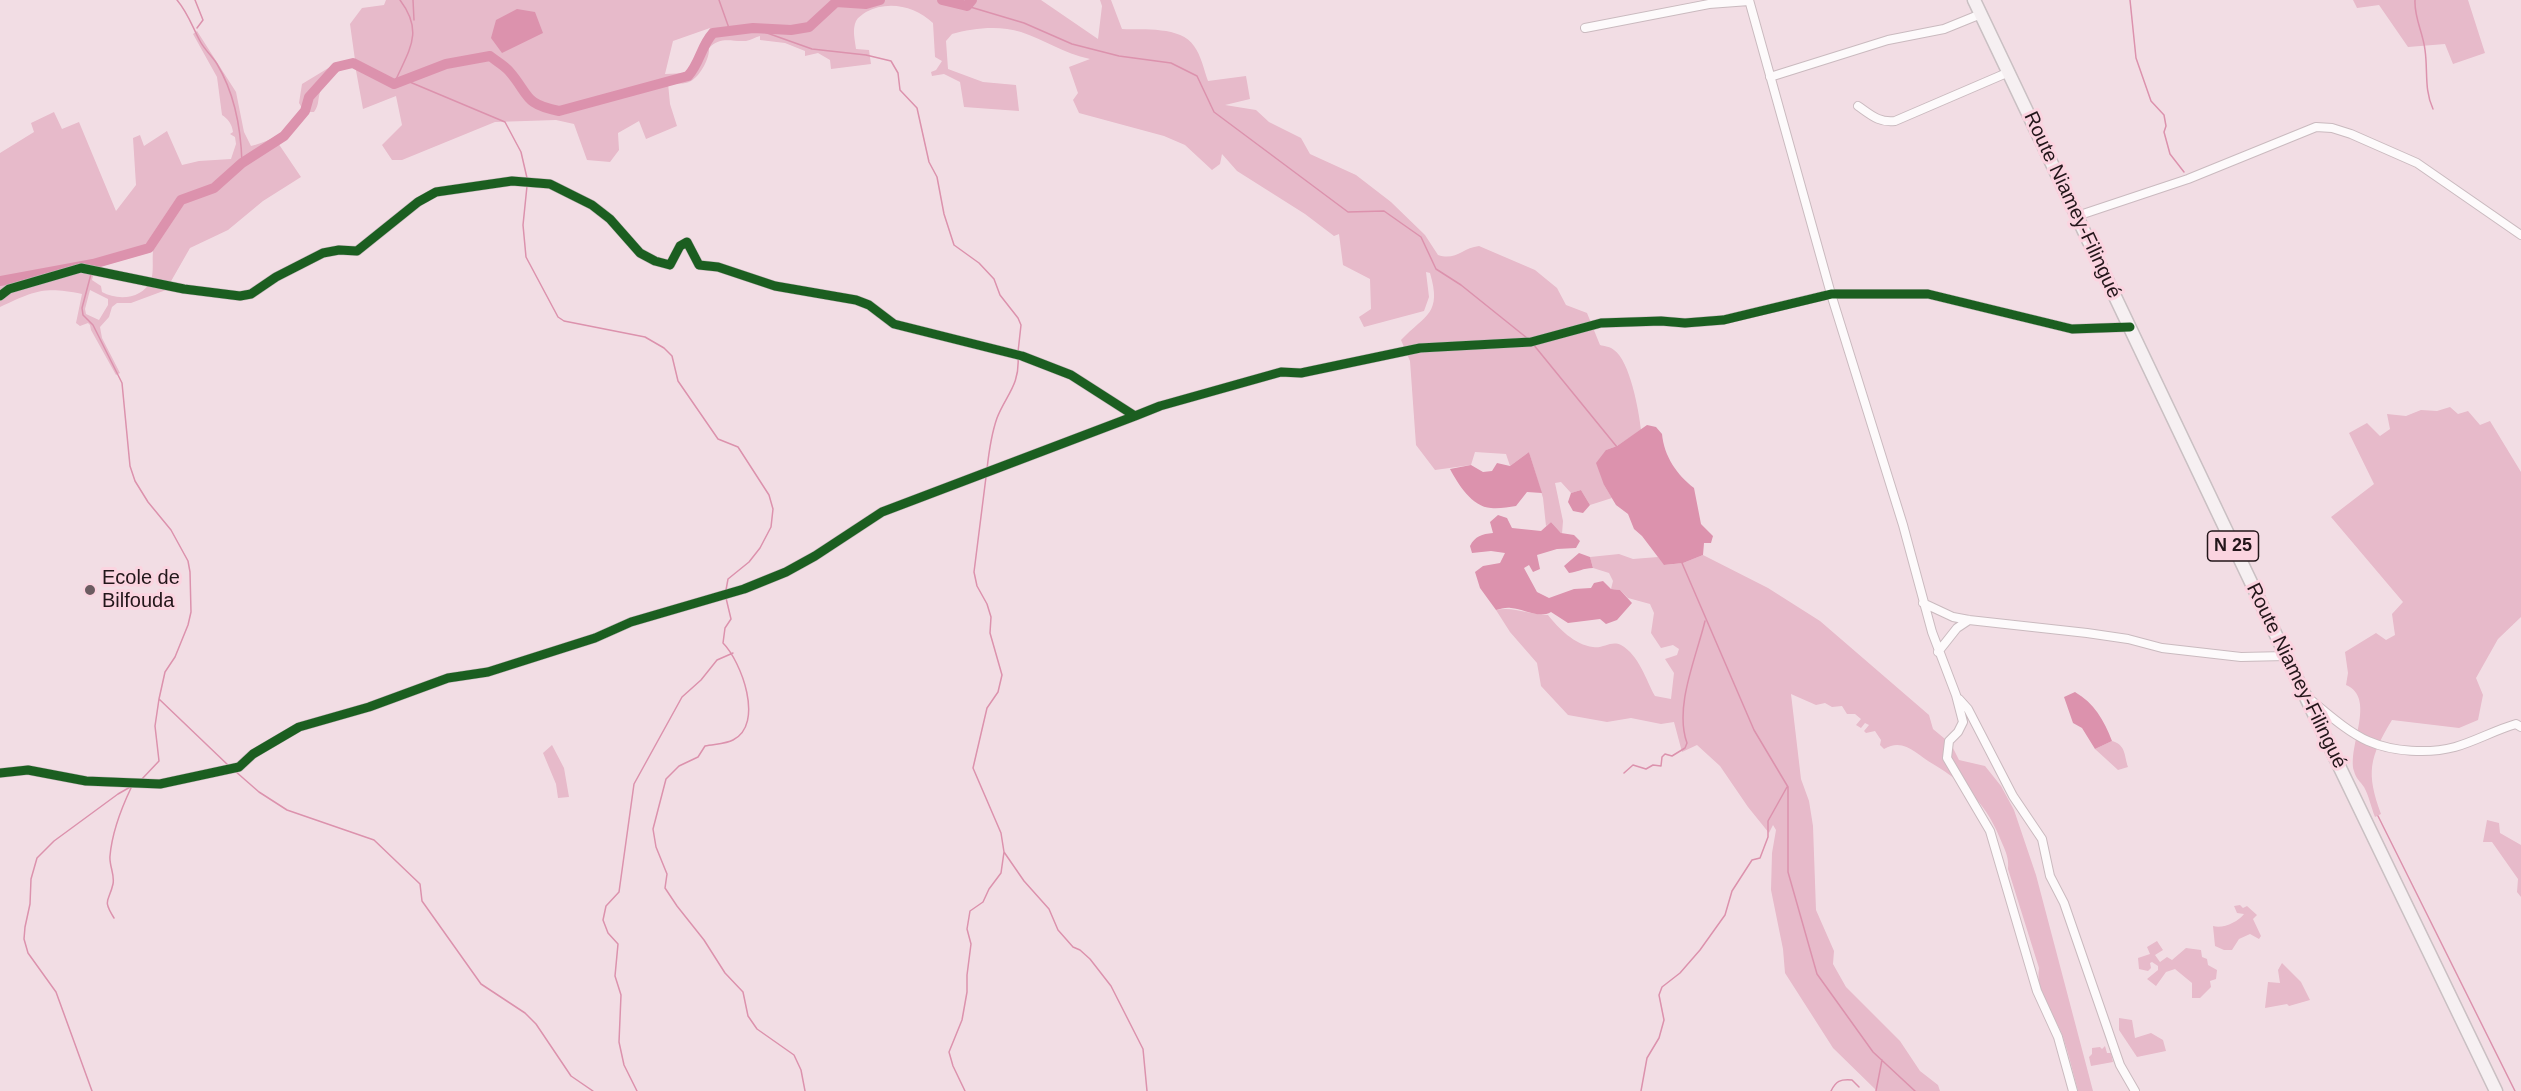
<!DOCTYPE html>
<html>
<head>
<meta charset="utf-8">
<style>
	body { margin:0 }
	canvas { display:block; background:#f2dde4 }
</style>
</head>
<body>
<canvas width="2521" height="1091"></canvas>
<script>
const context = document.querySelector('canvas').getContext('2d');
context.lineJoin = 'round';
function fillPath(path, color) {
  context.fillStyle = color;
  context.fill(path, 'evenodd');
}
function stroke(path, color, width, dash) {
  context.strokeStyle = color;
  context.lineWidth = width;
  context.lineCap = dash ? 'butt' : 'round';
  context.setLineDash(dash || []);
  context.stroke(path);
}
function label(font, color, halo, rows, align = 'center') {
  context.font = font + ' Helvetica,sans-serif';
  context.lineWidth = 6;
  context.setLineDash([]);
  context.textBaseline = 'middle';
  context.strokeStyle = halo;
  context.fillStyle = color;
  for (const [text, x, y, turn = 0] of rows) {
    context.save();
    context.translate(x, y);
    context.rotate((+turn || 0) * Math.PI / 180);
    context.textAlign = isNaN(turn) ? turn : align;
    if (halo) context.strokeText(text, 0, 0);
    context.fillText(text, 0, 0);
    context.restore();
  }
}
fillPath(new Path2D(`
	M386 0H1041L1098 39 1102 6 1100 0H1111L1122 29C1143 30 1181 26 1194 46 1201 55 1204 70 1208 81L1246 76 1250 99 1225 105 1256 110 1269 122 1301 138 1310 154 1356 175 1391 202 1425 235 1438 255C1456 261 1462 248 1479 246L1535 270 1557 288 1566 305 1587 313 1600 345C1604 346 1611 347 1614 350 1630 361 1639 411 1641 430L1617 446 1606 450 1604 485 1612 498 1590 505 1581 490 1571 493 1561 482 1555 483 1563 521 1562 534 1551 522 1546 526 1543 498 1529 452 1510 466 1506 454 1475 452 1471 465 1435 470 1416 445 1410 361 1401 340C1426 314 1442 314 1430 273L1426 272 1429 297 1424 311 1364 327 1359 317 1371 309 1370 279 1343 265 1339 234 1334 236 1305 214 1237 171 1222 154 1220 164 1212 170 1185 145 1164 136 1079 113 1073 100 1078 93 1069 67 1090 59C1063 53 1045 40 1021 32 999 25 973 28 952 34L946 41 948 69 983 82 1016 85 1019 111 964 107 960 82 944 74 932 76 931 72 936 70 942 61 935 57 933 23C915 6 888 0 866 12 862 15 858 17 856 21 852 30 855 40 856 49L869 50 871 64 831 69 830 60 818 53 805 56V51L785 43 760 40V36C756 37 751 40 746 41 731 42 721 36 709 48 710 58 700 76 691 81 684 85 676 83 668 83L670 104 677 126 646 139 639 121 618 133 619 150 610 162 587 160 574 124 556 120 495 122 402 160H392L382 145 402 125 396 96 363 109 355 65C343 68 326 77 321 90 317 98 320 104 314 112H309L285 139 278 143 301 177 263 201 228 230 190 248 166 290 131 303H117L112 307 109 317 100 327 102 338 120 373 116 375 91 330 90 325 88 323 80 326 76 323 82 294C44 286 34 291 0 307V153L34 132 31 123 54 112 62 129 79 122 116 211 136 185 133 138 140 135 144 146 167 131 182 165 199 161 231 159 236 144 235 137 230 134 233 132C232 124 228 119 222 115L217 77 193 34 197 31 236 92 244 132 251 146C278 139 286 131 302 108L299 103 302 84 335 64 355 60 350 24 362 8 384 5ZM710 28C703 41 698 63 688 73L665 74 673 41ZM153 251C152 259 154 272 151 280 143 299 118 301 102 292L101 286 92 280 95 268ZM90 290 108 299V305L99 320 86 314 85 309Z
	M2353 0H2468L2485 53 2453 64 2445 44 2408 47 2379 5 2357 8Z
	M2450 407 2458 414 2468 411 2480 425 2490 421 2521 472V617L2498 639 2476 678 2483 695 2478 720 2459 728 2392 720C2369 758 2366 773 2381 814L2375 817C2371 807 2369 796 2364 787 2360 781 2356 779 2354 771 2347 747 2377 698 2346 685L2348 673 2345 652 2376 633 2386 640 2395 635 2392 614 2403 602 2331 517 2374 484 2349 433 2367 423 2380 436 2390 429 2387 414 2406 416 2421 410 2437 411Z
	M1619 554 1633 559 1658 557 1665 565 1683 563 1703 555 1768 588 1820 621 1929 715 1933 729 1951 744 1959 760 1985 766 2001 786 2014 810 2036 875 2093 1091H2078C2073 1073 2069 1055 2063 1037 2055 1014 2035 993 2039 968L2008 869C2009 859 2006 852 2002 843 1988 806 1966 784 1933 764 1917 755 1904 737 1884 749L1880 745 1881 740 1875 731 1866 733 1864 731 1869 725 1865 723 1861 728 1856 725 1861 719 1855 714H1847L1842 706 1832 707 1825 703 1816 705 1791 694 1801 779 1809 801 1813 826 1816 910 1834 951 1833 964 1846 987 1900 1041 1920 1071 1938 1085 1940 1091H1877L1833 1048 1785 973 1783 949 1771 890 1772 853 1776 830 1773 825 1769 833 1748 807 1720 766 1697 745 1682 752 1674 722 1661 724 1631 718 1607 722 1568 715 1541 686 1537 663 1510 632 1496 610C1514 606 1529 615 1548 615 1558 628 1575 645 1593 647 1603 649 1611 640 1621 645 1639 655 1646 680 1655 696L1671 699 1674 673 1665 659 1677 655 1679 649 1673 645 1661 648 1651 633 1654 613 1650 604 1628 598 1620 590 1611 589 1613 581 1609 573 1593 568 1590 557Z
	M2112 741C2126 745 2124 755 2128 767L2118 770 2095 749Z
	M552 745 564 768 569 797 558 798 556 784 543 753Z
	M2487 820 2499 823 2500 833 2521 845V897L2517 892 2518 879 2492 842H2483Z
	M2240 905 2243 908 2247 906 2257 915 2253 919 2261 936 2259 939 2250 934 2239 939 2232 950H2224L2215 946 2213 926C2223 929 2238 922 2244 914L2237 913 2234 906Z
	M2157 941 2163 950 2155 955 2160 962 2167 957 2172 960 2186 948 2201 950 2202 957 2207 959 2208 965 2217 970 2216 979 2210 981 2211 987 2200 998H2192V983L2175 969 2166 972 2156 986 2147 979 2158 970V966L2152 962 2150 963 2151 968 2148 971 2139 969 2138 958 2150 954 2147 947Z
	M2282 963 2301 982 2310 1000 2289 1006 2287 1004 2265 1008 2268 982 2280 983 2278 970Z
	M2119 1018 2132 1020 2135 1038 2151 1033 2163 1040 2166 1051 2137 1057 2119 1030Z
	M2105 1046 2107 1053H2111L2113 1062 2091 1066 2089 1057 2092 1054V1048L2100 1047 2102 1049Z`), '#e7baca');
fillPath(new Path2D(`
	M517 9 535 12 543 33 502 53 491 38 496 20Z
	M1647 425 1656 427 1662 434C1664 456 1677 475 1694 488L1701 524 1713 536 1711 543H1704L1703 555 1683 563 1664 565 1642 536 1634 529 1628 514 1616 505 1604 485 1596 463 1606 450 1617 446Z
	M1529 452 1542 493 1527 492 1516 506C1508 507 1499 509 1491 508 1472 507 1458 484 1450 469L1471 465 1483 472 1492 471 1497 463 1510 466Z
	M1581 490 1590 505 1583 513 1573 511 1568 502 1571 493Z
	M1498 515 1507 518 1512 528 1541 531 1551 522 1561 533 1574 535 1580 541 1576 548 1557 549 1537 555 1540 569 1533 572 1529 565 1524 568 1537 592 1549 598 1574 589 1591 588 1594 583 1603 581 1611 589 1620 590 1632 603 1617 620 1606 624 1600 619 1568 623 1551 612C1539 619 1524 609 1511 608 1506 607 1501 609 1496 610L1480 588 1475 572 1483 566 1500 563 1505 553 1491 551 1472 553 1470 546C1475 536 1482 534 1493 533L1490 522Z
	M1579 553 1590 557 1593 568C1583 568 1578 572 1569 573L1564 566Z
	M2075 692C2094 703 2104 720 2112 741L2095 749 2082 728 2073 723 2064 697Z`), '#dc92ad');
stroke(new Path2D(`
	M177 0C188 13 192 26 200 41 204 49 212 56 217 64 235 94 241 129 242 163
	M195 0 203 20 197 28
	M413 0 414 20
	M719 0 730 31
	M2130 0 2136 58 2151 101 2164 115 2166 126 2164 132 2170 154 2184 172
	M2415 0C2414 18 2423 32 2425 50 2428 70 2424 90 2433 109
	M967 6 1024 23 1072 44 1119 56 1171 63 1197 76 1214 112 1348 212 1384 211 1421 237 1436 269 1461 285 1527 338
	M753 28 812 49 866 55 891 61 898 73 900 90 917 108 929 162 937 177 944 214 954 245 979 263 994 279 1000 295 1018 318 1021 325 1018 352
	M405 80 505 122 521 152 527 178
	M394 84C408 51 425 33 400 0
	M527 186 523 225 526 257 558 317 564 321 645 337 664 348 672 356 678 381 718 439 738 447 769 495 773 509 771 527 760 548 749 562 728 579 726 590
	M91 274 82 308 83 315 93 325 122 383 130 466 135 481 148 502 171 530 188 561 190 572 191 612 188 625 175 657 165 672 159 699 155 726 159 761 141 780
	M1533 344 1617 447
	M987 469C989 451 991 435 997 418 1006 395 1020 385 1018 357
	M1682 563 1754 730 1788 787V872L1817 974 1873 1052 1915 1091
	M726 598 731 619 725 628 723 643C741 661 765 724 733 740 726 744 714 744 705 746L698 757 679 766 666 779 653 829 656 847 667 874 665 888 677 906 704 940 725 973 743 992 748 1016 757 1029 794 1055 801 1070 805 1091
	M159 699 229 766
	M235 771 259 792 287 810 374 840 420 884 422 901 481 984 525 1013 536 1024 571 1076 593 1091
	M1624 773 1633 765 1646 769 1653 765 1661 766 1662 757 1665 754 1672 756 1685 748 1687 743C1674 707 1696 658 1705 621
	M2378 816 2515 1091
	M1004 852 1024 881 1049 909 1058 930 1073 947 1080 950 1090 959 1111 986 1143 1049 1147 1091
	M114 918C102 899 109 902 113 884 115 875 109 865 110 856 112 833 121 809 131 788
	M92 1091 56 992 28 953 24 939 25 927 30 904 31 879 37 858 54 841 118 794 132 786
	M637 1091 624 1065 619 1042 621 995 615 976 618 944 608 933 603 920 606 906 619 892 634 784 682 697 701 680 717 660 733 653
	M965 1091 953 1066 949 1052 962 1020 967 992V975L971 944 967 929 970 911 983 902 989 889 1001 873 1004 852 1001 833 973 768 987 708 998 692 1002 675 990 633 991 617 987 604 977 586 974 572 986 477
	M1641 1091 1647 1058 1659 1038 1664 1020 1659 995 1662 987 1680 973 1700 950 1725 915 1732 891 1752 860 1760 858 1768 837V821L1787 787
	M1831 1091C1836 1081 1840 1079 1852 1080L1859 1087
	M1876 1091 1882 1060`), '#dc92ad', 1.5);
stroke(new Path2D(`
	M942 0 967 6 972 0
	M0 281 93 264 149 248 181 200 214 188 242 163 284 136 305 111 309 97 336 67 353 63 394 84 446 64 490 56C496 61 504 65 509 71 530 95 523 104 559 111L688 76C700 63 701 46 713 33L753 28 791 30 809 27 836 2 866 4 880 0`), '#dc92ad', 10);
const street = new Path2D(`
	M1749 0 1831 294 1903 525 1932 632 1956 695 1963 722 1958 732 1949 741 1947 758 1990 831 2037 991 2058 1037 2073 1091
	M1585 28 1709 4 1749 1
	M1770 77 1888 40 1944 29 1981 14
	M1858 106C1871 115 1879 123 1895 121L2009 72
	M2077 216 2188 179 2316 127 2332 128 2351 134 2417 163 2521 235
	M0 296 9 289 81 268 184 289 240 296 251 294 276 277 323 253 339 250 357 251 418 202 436 192 512 181 550 184 592 205 610 219 640 253 655 261 670 265 680 246 687 242 699 265 718 267 775 286 856 300 869 305 894 324 1022 356 1071 375 1135 416 1160 406 1281 372 1301 373 1420 348 1531 342 1601 323 1661 321 1685 323 1723 320 1831 294H1928L2072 329 2130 327
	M1923 603 1953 617 1969 620 2087 633 2128 639 2162 648 2241 657 2286 656
	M1938 652 1957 628 1969 620
	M2307 697C2326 712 2346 731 2368 741 2393 752 2429 754 2455 747 2476 741 2495 730 2516 724L2521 727
	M1959 699 1968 709 2013 796 2042 839 2050 876 2064 903 2120 1065 2135 1091
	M0 773 28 770 86 781 160 784 239 767 253 754 299 727 369 707 448 678 488 672 595 638 631 622 744 589 786 572 815 556 882 512 1135 416`);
const primary = new Path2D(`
	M1974 0 2286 656 2496 1091`);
stroke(street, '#cababf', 10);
stroke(primary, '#cac0c3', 15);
stroke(street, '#fdfafb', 8);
stroke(primary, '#f6f0f2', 12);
stroke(new Path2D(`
	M0 296 9 289 81 268 184 289 240 296 251 294 276 277 323 253 339 250 357 251 418 202 436 192 512 181 550 184 592 205 610 219 640 253 655 261 670 265 680 246 687 242 699 265 718 267 775 286 856 300 869 305 894 324 1022 356 1071 375 1135 416 1160 406 1281 372 1301 373 1420 348 1531 342 1601 323 1661 321 1685 323 1723 320 1831 294H1928L2072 329 2130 327
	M0 773 28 770 86 781 160 784 239 767 253 754 299 727 369 707 448 678 488 672 595 638 631 622 744 589 786 572 815 556 882 512 1135 416`), '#1b5e20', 9);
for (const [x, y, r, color] of [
	[90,590,6,"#6b5c61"]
]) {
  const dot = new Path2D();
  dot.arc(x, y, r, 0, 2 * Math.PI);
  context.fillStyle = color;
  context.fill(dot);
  stroke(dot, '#fbd4e0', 2);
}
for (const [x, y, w] of [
	[2233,546,51]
]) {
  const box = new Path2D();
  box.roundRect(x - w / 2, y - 15, w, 30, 4.5);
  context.fillStyle = '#fbd4e0';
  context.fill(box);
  stroke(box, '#23161a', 1.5);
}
label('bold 18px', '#23161a', null, [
	["N 25",2233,546]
]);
label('20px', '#23161a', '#fbd4e0', [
	["Route Niamey-Filingué",2072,205,65],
	["Route Niamey-Filingué",2296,676,64]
]);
label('20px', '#23161a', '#fbd4e0', [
	["Ecole de",102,578],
	["Bilfouda",102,601]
], 'left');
</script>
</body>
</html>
